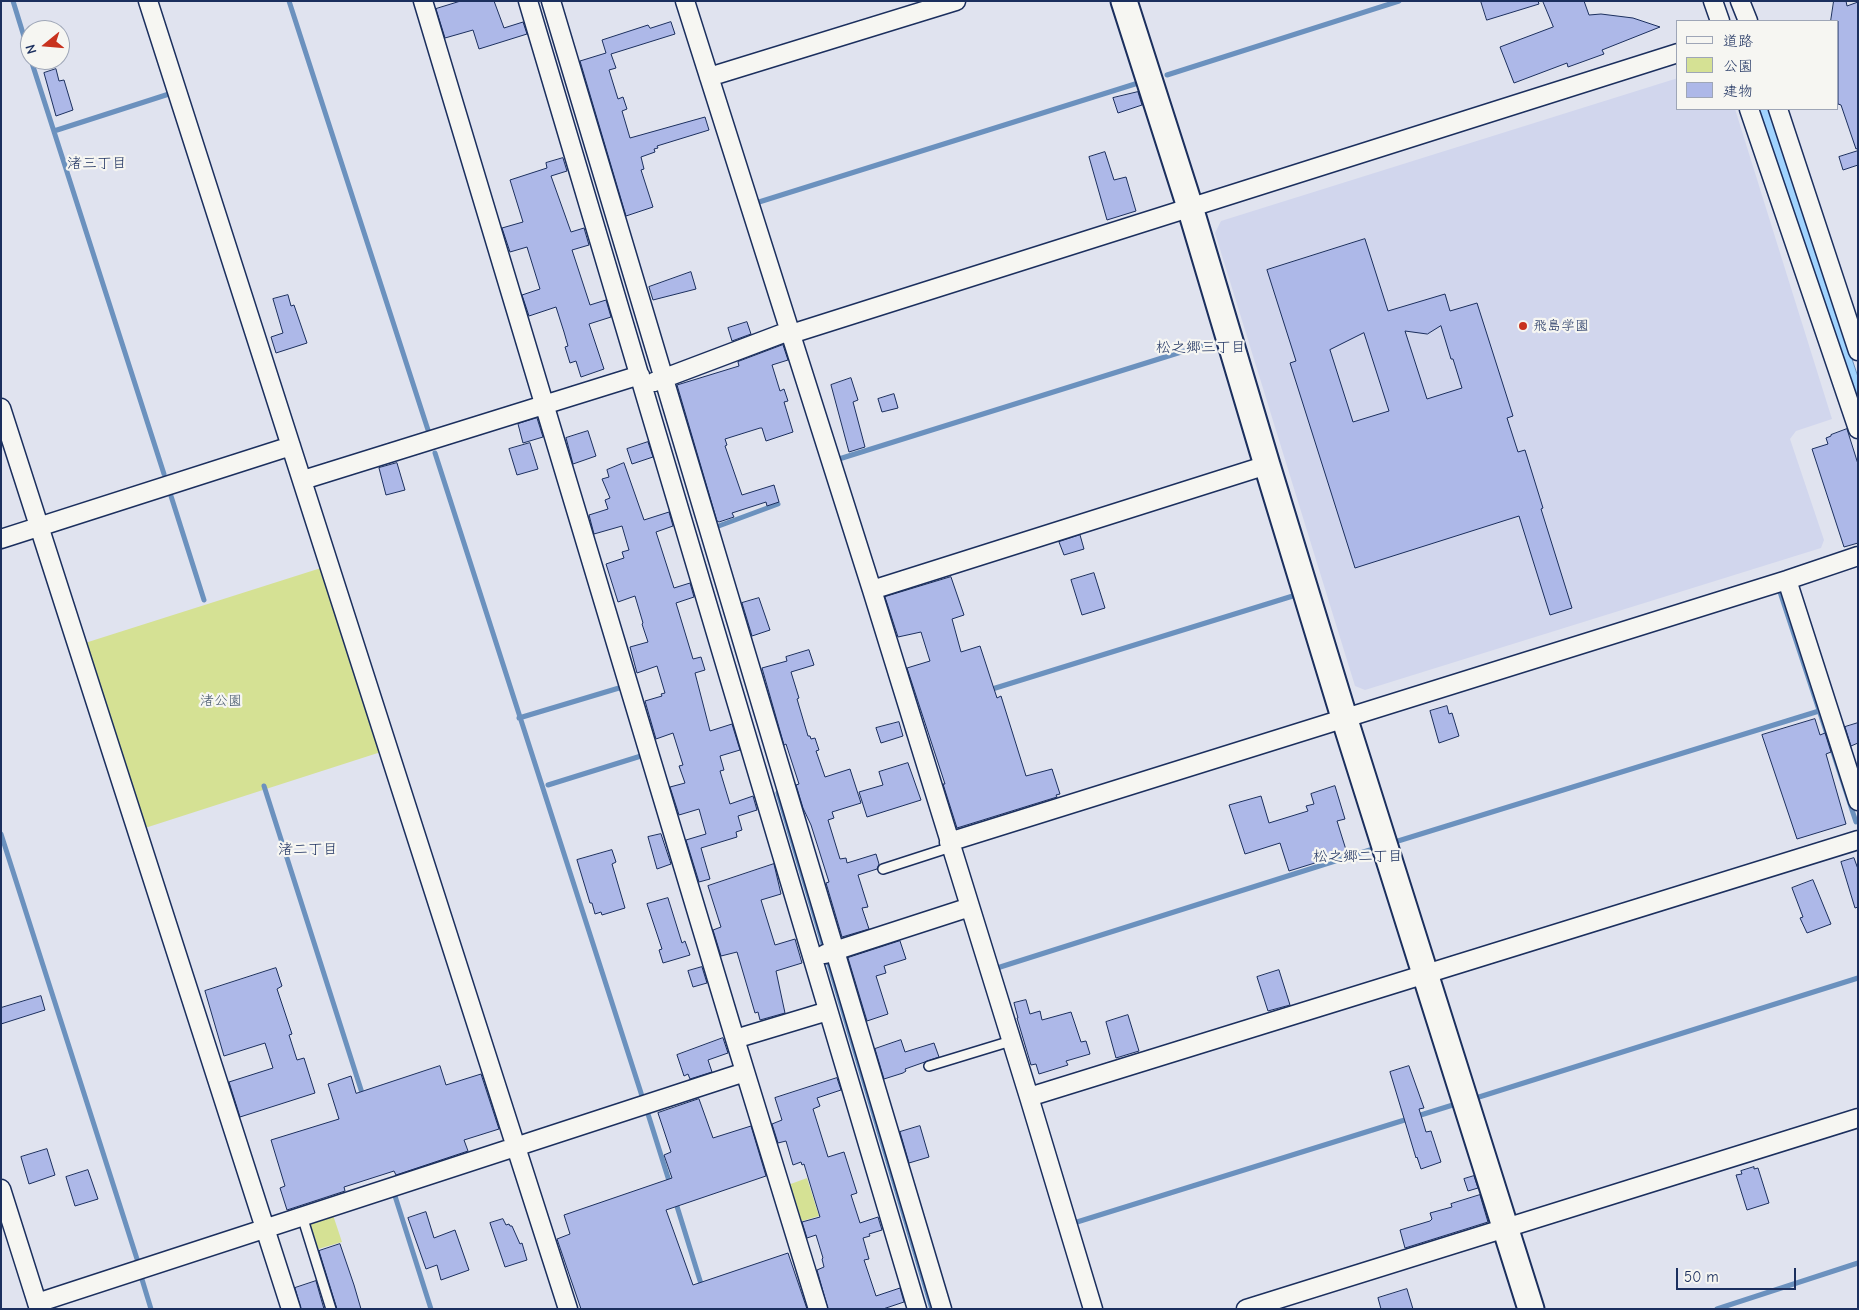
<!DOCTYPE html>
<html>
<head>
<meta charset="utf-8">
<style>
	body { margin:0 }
	#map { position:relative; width:1859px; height:1310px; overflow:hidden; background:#e0e3ef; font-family:"Comic Neue","Klee One",sans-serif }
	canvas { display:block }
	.frame { position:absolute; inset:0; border:2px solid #1b2f5e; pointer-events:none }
	.legend { position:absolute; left:1676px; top:20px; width:162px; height:90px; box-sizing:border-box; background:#f6f6f2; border:1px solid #9ea6b7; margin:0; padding:6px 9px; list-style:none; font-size:15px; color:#1b2f5e }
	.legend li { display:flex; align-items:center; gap:10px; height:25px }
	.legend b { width:25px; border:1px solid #9ea6b7 }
	.north { position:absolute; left:20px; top:20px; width:50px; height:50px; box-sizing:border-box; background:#f6f6f2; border:1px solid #9ea6b7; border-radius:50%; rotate:253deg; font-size:14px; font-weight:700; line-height:20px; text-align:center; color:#1b2f5e }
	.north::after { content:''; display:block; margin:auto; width:18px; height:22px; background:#c8321e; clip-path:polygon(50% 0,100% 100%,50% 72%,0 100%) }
	.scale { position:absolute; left:1676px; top:1268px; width:120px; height:22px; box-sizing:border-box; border:2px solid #1b2f5e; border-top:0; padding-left:6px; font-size:15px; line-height:18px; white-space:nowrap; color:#1b2f5e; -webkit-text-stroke:4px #f6f6f2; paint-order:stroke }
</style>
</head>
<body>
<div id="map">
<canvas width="1859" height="1310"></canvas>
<div class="frame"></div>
<ul class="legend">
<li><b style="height:6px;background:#f6f6f2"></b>道路</li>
<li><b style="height:14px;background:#d5e194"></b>公園</li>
<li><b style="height:14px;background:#adb8e8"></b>建物</li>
</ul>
<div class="north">N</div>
<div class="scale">50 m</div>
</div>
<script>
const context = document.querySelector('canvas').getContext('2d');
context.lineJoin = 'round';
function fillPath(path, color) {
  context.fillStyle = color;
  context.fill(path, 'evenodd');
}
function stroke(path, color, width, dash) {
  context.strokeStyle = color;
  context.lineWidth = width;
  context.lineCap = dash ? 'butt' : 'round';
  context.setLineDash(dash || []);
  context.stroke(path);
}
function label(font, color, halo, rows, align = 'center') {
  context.font = font + ' "Comic Neue","Klee One",sans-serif';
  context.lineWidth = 4.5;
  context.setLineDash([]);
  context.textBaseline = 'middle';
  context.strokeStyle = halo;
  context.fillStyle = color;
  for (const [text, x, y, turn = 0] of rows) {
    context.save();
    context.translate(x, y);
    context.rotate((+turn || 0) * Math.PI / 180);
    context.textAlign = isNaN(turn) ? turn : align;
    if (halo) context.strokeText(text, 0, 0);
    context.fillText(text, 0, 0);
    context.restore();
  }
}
fillPath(new Path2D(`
	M1678 78V109H1735L1832 419 1796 431 1790 439 1824 540 1821 548 1365 690 1355 686 1215 233 1221 221Z`), '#d1d6ed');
fillPath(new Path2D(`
	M321 568 384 751 145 828 85 643Z
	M807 1178 819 1216 799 1222 788 1185Z
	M332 1212 342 1242 318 1249 309 1220Z`), '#d5e194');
const water = new Path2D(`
	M1759 109H1769L1858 377V405Z`);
fillPath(water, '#a0d3fe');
stroke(water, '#6b91be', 1);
stroke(new Path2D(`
	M13 1 30 56
	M289 1 428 430
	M31 60 164 474
	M1167 75 1399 1
	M54 131 169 94
	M759 202 1135 84
	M435 453 642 1096
	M839 459 1210 343
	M171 496 204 600
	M716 527 778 504
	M1779 589 1856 822
	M989 690 1296 595
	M519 718 619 688
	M548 785 641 756
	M264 786 363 1096
	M778 793 932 1309
	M1 834 137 1259
	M1398 841 1819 711
	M997 968 1373 849
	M1479 1097 1858 978
	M648 1114 670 1184
	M395 1196 431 1309
	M675 1200 702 1287
	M1077 1222 1456 1104
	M141 1276 151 1309
	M1717 1309 1858 1263`), '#6b91be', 5);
const building = new Path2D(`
	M461 1H494L504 28 523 22 527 34 479 49 473 30 445 38 436 9Z
	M1481 1H1538L1539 4 1487 20Z
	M1543 1H1584L1589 15 1601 14 1633 18 1660 27 1602 50 1604 54 1568 67 1567 63 1514 83 1500 47 1553 27Z
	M1834 1H1846L1847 6 1858 2V148L1856 149 1841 105 1838 104V21H1831Z
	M671 22 675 34 611 54 616 68 609 70 618 99 623 97 627 109 622 111 630 138 705 117 709 130 657 146 658 148 654 149 655 152 641 157 644 169 641 170 653 207 626 216 580 61 606 53 602 40 648 25 650 28Z
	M56 69 59 81 64 80 73 110 56 116 44 73Z
	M1138 92 1142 105 1118 113 1113 98Z
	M1858 151V165L1843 170 1839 157Z
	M1105 152 1114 180 1126 177 1136 211 1107 220 1089 157Z
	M563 158 567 171 551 176 571 232 584 228 589 245 572 250 590 305 606 300 611 317 589 324 604 369 581 377 576 361 570 363 565 347 568 346 564 332 556 307 529 316 522 295 540 289 527 247 510 252 502 228 523 222 510 180 547 168 546 163Z
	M1365 239 1388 311 1445 294 1450 311 1477 303 1513 416 1507 418 1518 452 1525 450 1543 508 1541 509 1572 608 1550 615 1519 516 1355 568 1290 363 1296 361 1267 270ZM1441 326 1451 359H1453L1462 388 1427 399 1405 331 1427 334ZM1364 333 1389 411 1353 422 1330 350Z
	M691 272 696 289 653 300 649 287Z
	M288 295 291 306 294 305 307 343 276 353 271 337 283 333 273 299Z
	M747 322 751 334 732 341 728 328Z
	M783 345 788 360 772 365 780 391 784 389 788 401 784 402 793 432 766 441 762 428H760L725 439 727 445 725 446 742 495 774 485 779 502 767 506 766 502 732 513 734 517 719 522 717 521 677 385 739 366 738 362Z
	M851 378 858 400 853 402 865 447 849 452 831 385Z
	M894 394 898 408 882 412 878 399Z
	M537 418 543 437 523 443 518 424Z
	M1847 429 1858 464V543L1844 547 1812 449 1828 444 1826 438 1831 436V435Z
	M588 431 596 456 573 464 566 438Z
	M648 442 653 457 632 464 627 449Z
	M530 443 538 469 517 475 509 449Z
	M397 463 405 490 386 495 379 468Z
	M624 463 644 520 669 512 673 526 656 532 674 588 690 583 694 597 676 603 693 659 701 657 705 670 695 673 710 731 732 724 740 750 720 756 724 770 720 771 730 804 753 796 757 810 738 816 742 830 736 832 737 837 701 848 710 879 699 882 686 840 706 834 699 809 679 815 670 787 685 783 679 766 683 765 673 733 656 739 645 701 662 696 661 694 665 693 657 666 637 673 630 647 648 642 642 624 643 623 635 596 618 602 606 564 624 558 622 552 629 550 622 526 594 534 589 515 608 509 605 500 610 498 602 479 609 477 607 470Z
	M1080 535 1084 549 1064 555 1059 542Z
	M1094 573 1105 608 1082 615 1071 580Z
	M951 577 964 615 952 619 961 652 980 646 997 698 1001 696 1026 776 1052 769 1060 794 1056 795 1057 797 957 828 943 784H945L907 668 930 661 921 632 898 637 885 597Z
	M759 598 770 630 752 636 742 603Z
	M809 650 814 665 791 672 799 698 797 699 808 736H810L811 739 815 738 819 750 816 751 825 777 850 769 861 803 832 812 834 818 828 820 840 859 846 858 847 863 876 854 879 864 877 869 858 875 868 907 862 908 869 929 842 937 826 883 829 882 811 825 803 808 796 785 799 784 786 744 784 745 762 668 787 661 786 657Z
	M1447 706 1449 714 1452 713 1459 736 1439 743 1430 711Z
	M1815 719 1820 735 1825 733 1831 752 1826 754 1846 824 1797 839 1762 735Z
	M899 722 903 736 881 743 876 728Z
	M1858 723V743L1851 746 1845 727Z
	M908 763 921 800 867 817 859 792 883 785 879 772Z
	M1335 786 1345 819 1337 821 1347 853 1289 871 1280 843 1245 854 1229 805 1261 796 1269 823 1308 811 1306 806 1314 804 1311 794Z
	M661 834 671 864 657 869 648 837Z
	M612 850 616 862 612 864 625 908 602 915 601 912 595 914 592 903H590L577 860Z
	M1854 858 1858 869V907L1855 908 1841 862Z
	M774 864 781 894 761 900 775 945 795 939 802 963 776 971 785 1013 760 1020 758 1012 755 1013 737 952 721 956 713 930 721 927 708 886Z
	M1813 880 1831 924 1807 933 1800 918 1803 917 1792 888Z
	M668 898 682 943 685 941 690 955 663 963 659 950 662 949 647 904Z
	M900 941 906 959 884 966 886 973 876 976 888 1014 867 1021 848 958Z
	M702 967 707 983 693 987 688 971Z
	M276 968 282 986 277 989 292 1034 289 1035 297 1060 304 1058 315 1093 240 1117 229 1082 273 1068 265 1043 224 1056 205 991Z
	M1279 970 1290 1005 1268 1011 1257 977Z
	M41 996 45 1010 1 1024V1008Z
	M1026 1000 1030 1014 1040 1011 1042 1020 1071 1012 1081 1042 1086 1041 1090 1054 1066 1061 1068 1065 1039 1074 1036 1064 1031 1065 1017 1018H1018L1014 1003Z
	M1128 1015 1139 1051 1116 1058 1106 1022Z
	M723 1038 728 1053 708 1060 712 1072 690 1079 688 1074 684 1076 677 1055Z
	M901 1040 905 1052 934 1043 939 1057 905 1069 906 1071 903 1073 884 1079 875 1049Z
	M440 1066 446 1085 481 1074 499 1129 464 1140 468 1151 396 1175 394 1171 344 1187 345 1191 287 1210 280 1188 285 1186 271 1140 339 1119 328 1084 351 1076 356 1093Z
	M1409 1066 1424 1108 1419 1109 1426 1132 1431 1131 1441 1162 1421 1169 1417 1157 1416 1158 1390 1072Z
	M837 1078 841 1090 817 1098 820 1106 813 1109 828 1157 844 1152 857 1193 851 1195 860 1223 878 1217 882 1230 869 1234 870 1236 863 1238 869 1259 864 1260 876 1296 900 1288 904 1302 883 1309H828L817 1270 824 1267 822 1259 823 1258 816 1235 807 1238 802 1222 820 1217 804 1164 802 1165 801 1162 793 1165 786 1141 778 1143 772 1124 782 1120 775 1098Z
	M699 1099 713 1138 751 1126 766 1176 666 1210 693 1285 788 1253 807 1309H581L557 1239 570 1234 564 1215 672 1178 664 1155 671 1152 658 1113Z
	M920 1126 929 1157 909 1163 900 1132Z
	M47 1149 55 1175 29 1184 21 1157Z
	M1754 1167V1169L1758 1168 1769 1203 1747 1210 1736 1175 1742 1174 1741 1171Z
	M88 1170 98 1199 75 1206 66 1177Z
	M1474 1176 1478 1188 1468 1191 1464 1179Z
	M1480 1195 1488 1222 1405 1248 1400 1230 1430 1221 1432 1219 1430 1213 1452 1207 1451 1204Z
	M426 1212 434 1238 455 1230 469 1270 441 1280 437 1265 426 1269 408 1218Z
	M503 1219 506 1225 509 1224 510 1226H512L520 1244 522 1243 527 1260 505 1267 490 1223Z
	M340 1244 354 1285 361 1309H337L319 1251Z
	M316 1281 324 1309H301L295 1288Z
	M1407 1289 1413 1309H1381L1378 1298Z`);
fillPath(building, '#adb8e8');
stroke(building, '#1b2f5e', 1);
const lane = new Path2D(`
	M883 869 951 847
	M929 1066 1011 1041
	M302 1216 331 1309`);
const street = new Path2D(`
	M148 1 568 1309
	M423 1 735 1039 818 1309
	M528 1 917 1309
	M551 1 942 1309
	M685 1 872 590 1029 1097 1093 1309
	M1713 1 1720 21
	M1740 1 1748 21
	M709 77 956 1
	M1749 109 1858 429
	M1778 109 1858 351
	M791 334 1678 53
	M654 382 789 331
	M1 408 291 1309
	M303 480 640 375
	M1 539 291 446
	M1787 580 1858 801
	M872 590 1267 465
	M949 842 1787 580 1858 556
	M825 954 970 907
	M735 1039 828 1011
	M1029 1097 1858 840
	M1 1189 39 1309
	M37 1303 745 1072
	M1246 1309 1858 1118`);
const secondary = new Path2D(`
	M1124 1 1190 207 1267 465 1344 717 1531 1309`);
stroke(lane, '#1b2f5e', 12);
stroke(street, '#1b2f5e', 21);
stroke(secondary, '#1b2f5e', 29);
stroke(lane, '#f6f6f2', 9);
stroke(street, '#f6f6f2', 18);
stroke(secondary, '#f6f6f2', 25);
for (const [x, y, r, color] of [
	[1523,326,5,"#c8321e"]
]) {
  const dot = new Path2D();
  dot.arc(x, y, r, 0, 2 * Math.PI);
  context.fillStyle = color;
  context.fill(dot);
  stroke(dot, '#f6f6f2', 2);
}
label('14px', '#1b2f5e', '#f6f6f2', [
	["飛島学園",1533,326]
], 'left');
label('14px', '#405369', '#f6f6f2', [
	["渚公園",221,701]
]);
label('15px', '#1b2f5e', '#f6f6f2', [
	["渚三丁目",97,164],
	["松之郷三丁目",1201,348],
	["渚二丁目",308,850],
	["松之郷二丁目",1358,857]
]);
</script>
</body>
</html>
